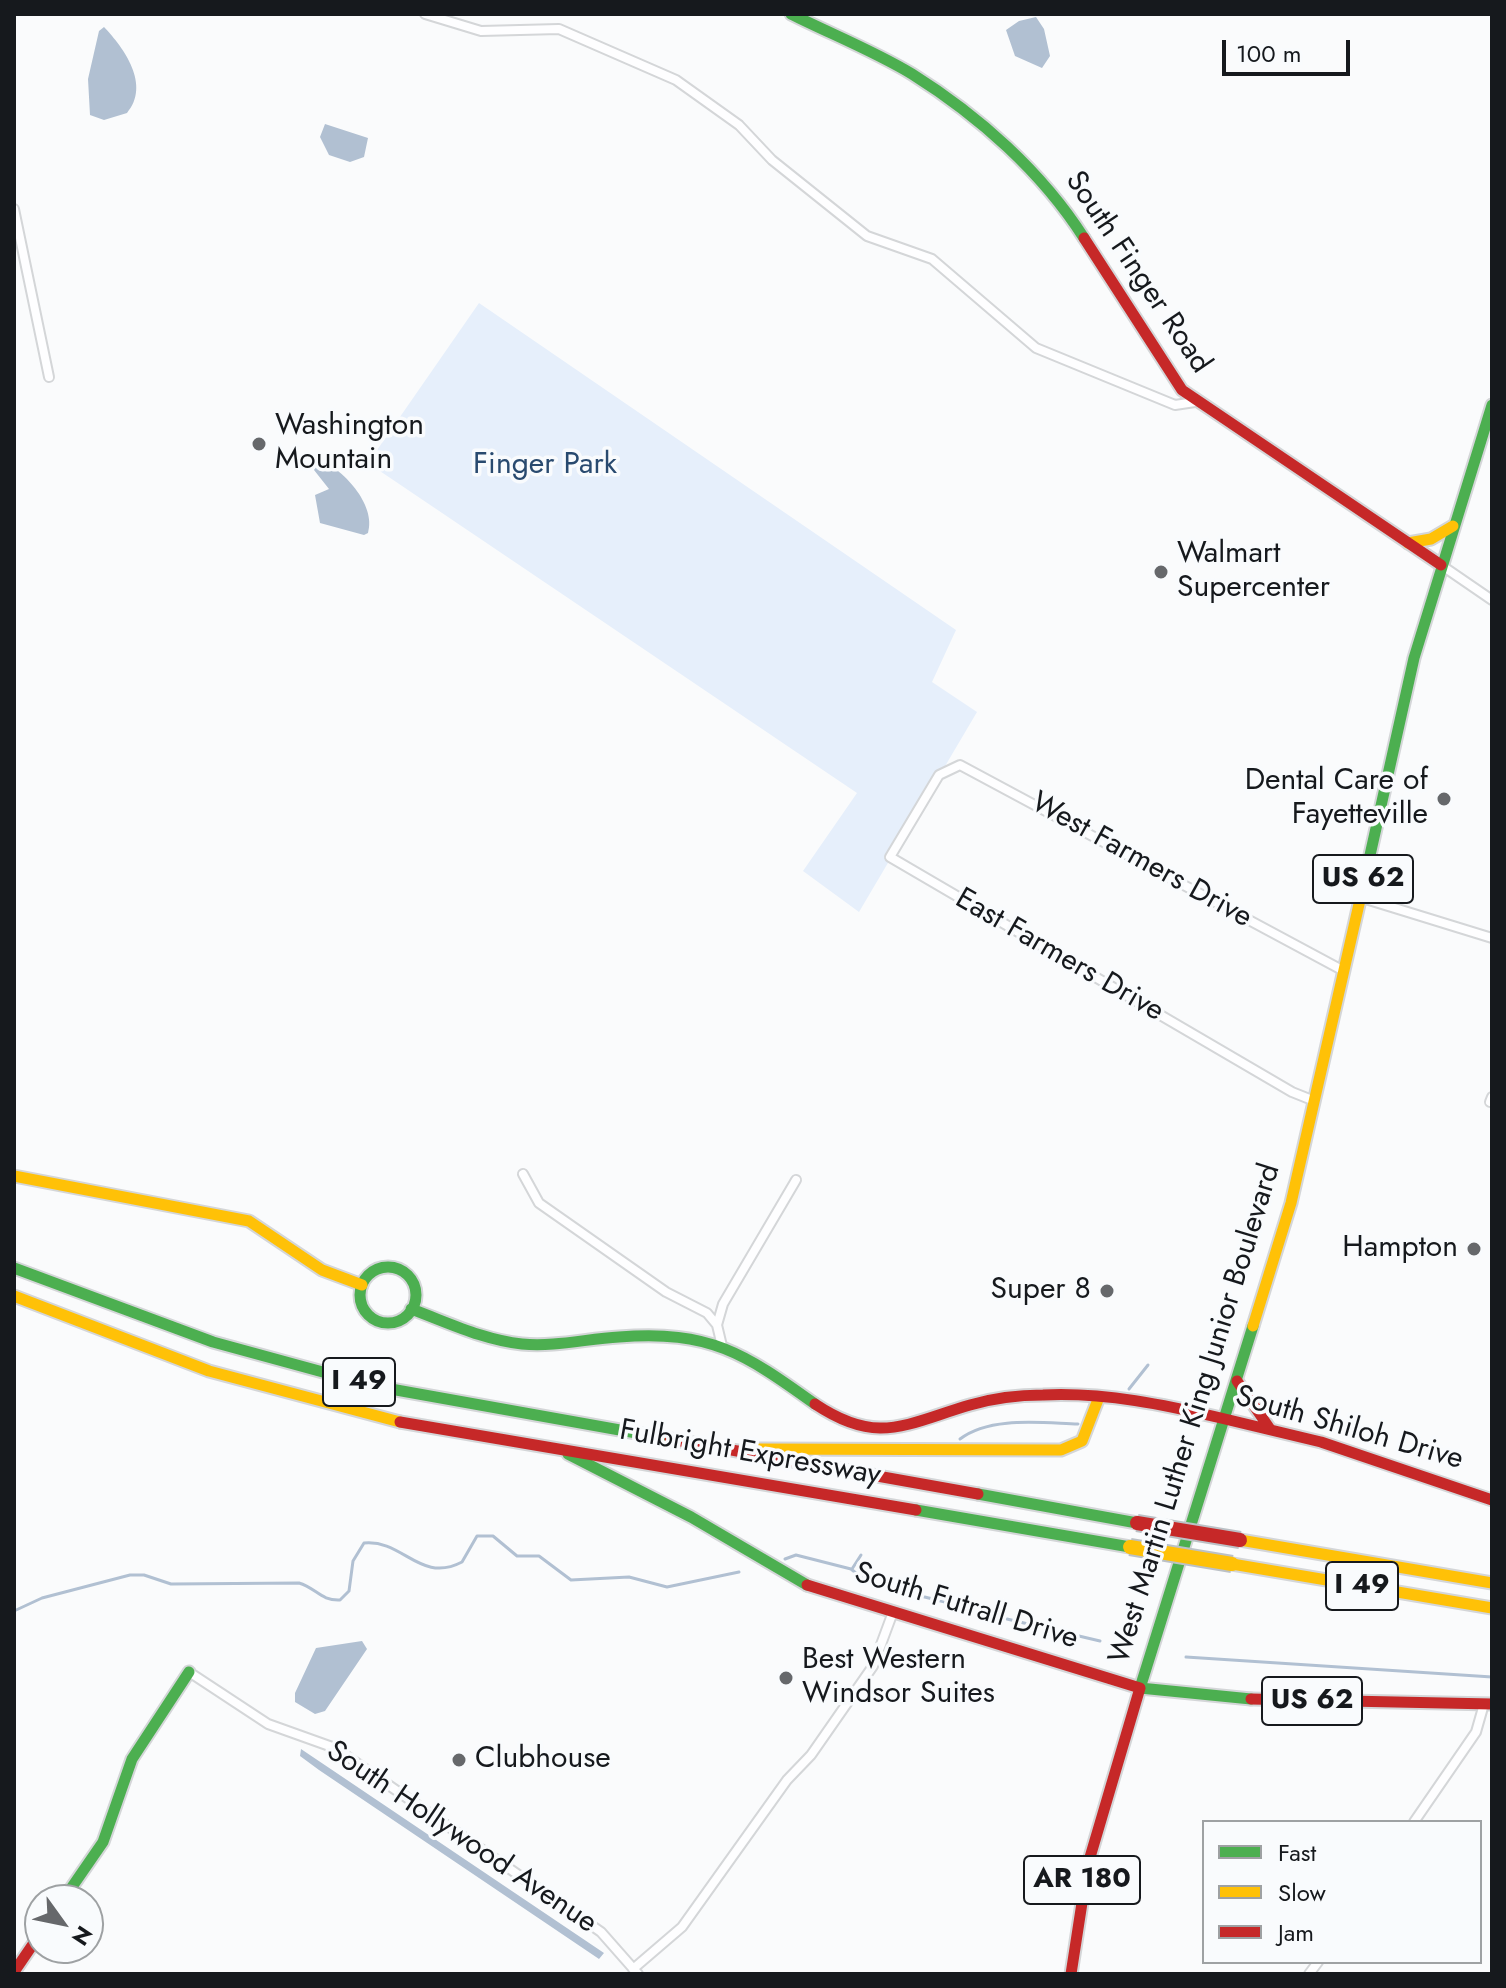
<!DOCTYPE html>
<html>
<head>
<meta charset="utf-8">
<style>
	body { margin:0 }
	#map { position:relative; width:1506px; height:1988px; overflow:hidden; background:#fafbfc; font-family:Jost,sans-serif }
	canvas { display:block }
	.frame { position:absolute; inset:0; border:16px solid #16191d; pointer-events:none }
	.legend { position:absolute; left:1202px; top:1820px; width:280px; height:144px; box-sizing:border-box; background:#f9fbfd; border:2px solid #9ea1a3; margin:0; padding:10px 14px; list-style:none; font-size:24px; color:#16191d }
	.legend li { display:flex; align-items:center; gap:16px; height:40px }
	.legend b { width:40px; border:2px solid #9ea1a3 }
	.north { position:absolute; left:24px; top:1884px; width:80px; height:80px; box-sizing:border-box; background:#f9fbfd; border:2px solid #9ea1a3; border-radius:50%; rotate:123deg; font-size:22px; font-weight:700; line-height:32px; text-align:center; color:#16191d }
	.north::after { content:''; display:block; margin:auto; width:28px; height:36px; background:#66686b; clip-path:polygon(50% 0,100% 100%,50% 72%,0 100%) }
	.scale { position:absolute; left:1222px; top:40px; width:128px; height:36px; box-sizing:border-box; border:4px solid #16191d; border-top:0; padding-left:10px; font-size:24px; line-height:28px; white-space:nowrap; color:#16191d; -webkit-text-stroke:6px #f9fbfd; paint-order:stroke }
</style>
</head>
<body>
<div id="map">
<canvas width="1506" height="1988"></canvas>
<div class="frame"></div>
<ul class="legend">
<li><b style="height:10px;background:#4caf50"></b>Fast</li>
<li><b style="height:10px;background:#ffc107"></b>Slow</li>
<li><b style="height:10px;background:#c62828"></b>Jam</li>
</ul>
<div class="north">N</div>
<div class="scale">100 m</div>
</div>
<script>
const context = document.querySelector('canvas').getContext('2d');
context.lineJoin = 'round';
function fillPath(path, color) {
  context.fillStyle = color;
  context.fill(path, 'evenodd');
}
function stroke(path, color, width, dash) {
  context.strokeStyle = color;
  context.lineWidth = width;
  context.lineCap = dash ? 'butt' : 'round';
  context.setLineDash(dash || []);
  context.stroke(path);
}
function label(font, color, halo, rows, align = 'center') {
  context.font = font + ' Jost,sans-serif';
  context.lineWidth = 7;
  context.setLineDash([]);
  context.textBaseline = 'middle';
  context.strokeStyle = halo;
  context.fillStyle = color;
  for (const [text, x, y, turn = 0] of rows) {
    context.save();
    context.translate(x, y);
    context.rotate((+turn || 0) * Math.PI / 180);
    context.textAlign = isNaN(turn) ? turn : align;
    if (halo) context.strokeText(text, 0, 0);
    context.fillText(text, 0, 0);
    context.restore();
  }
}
fillPath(new Path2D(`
	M479 303 956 630 932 682 977 712 859 912 803 871 857 793 368 463Z`), '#e6effb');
fillPath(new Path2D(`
	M1036 17 1044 29 1050 56 1042 68 1015 56 1006 30 1019 21Z
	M104 27C124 48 151 85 127 113L104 120 90 115 88 79 99 31Z
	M325 124 368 138 364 157 350 162 329 155 320 137Z
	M317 459C342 467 377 505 368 533L364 535 320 523 315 495 329 489 314 470Z
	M362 1641 367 1649 325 1711 315 1714 295 1702V1693L316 1648Z
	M301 1749 604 1953 599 1959 319 1770 300 1756Z`), '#b1c0d2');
stroke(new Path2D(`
	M1129 1389 1148 1365
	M960 1439C990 1416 1042 1423 1078 1424
	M785 1559 796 1555 851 1569 868 1583 957 1605
	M852 1569 861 1555
	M14 1611 42 1598 130 1575H144L171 1584 299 1583C316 1588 321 1601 340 1600L349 1591 353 1561 364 1543C403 1539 420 1584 462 1562L477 1536H493L517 1556H539L571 1580 629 1577 667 1587 739 1572
	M1007 1619 1100 1641
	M1186 1657 1492 1677`), '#b1c0d2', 3);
const street = new Path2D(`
	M425 14 481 31 559 29 676 80 739 125 772 160 867 236 932 259 1036 348 1175 405 1195 402
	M14 209 49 377
	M1441 565 1492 600
	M1359 897 1492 938
	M1312 1100 1292 1092 890 857 939 775 960 765 1342 970
	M1490 1102 1492 1097
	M523 1174 539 1203 666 1292 707 1313 717 1325
	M722 1346 717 1325 723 1304 796 1180
	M189 1672 268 1724 335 1748 601 1932 638 1974
	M1414 1822 1476 1732 1484 1704
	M633 1969 682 1927 787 1780 811 1755 873 1666 893 1612
	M1309 1974 1318 1962`);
const fast = new Path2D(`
	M791 14C831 34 874 51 912 74 979 116 1042 172 1084 238
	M1362 891 1414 658 1492 405
	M360 1295a28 28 0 1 1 56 0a28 28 0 1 1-56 0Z
	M14 1268 213 1342 374 1386 670 1439
	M411 1309C447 1322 483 1340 522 1344 555 1347 586 1339 619 1337 710 1330 744 1353 815 1404
	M568 1454 691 1517 807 1585
	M978 1494 1137 1523
	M916 1510 1130 1547
	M1251 1699 1140 1688 1253 1326
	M63 1900 103 1842 132 1759 189 1672`);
const slow = new Path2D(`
	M1408 543 1431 539 1453 526
	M14 1176 249 1221 322 1270 362 1285
	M14 1296 209 1371 400 1422
	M1253 1326 1291 1203 1362 891
	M757 1449 1061 1450 1082 1441 1099 1397
	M1240 1540 1492 1583
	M1232 1564 1492 1608`);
const jam = new Path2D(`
	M1084 238 1182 390 1441 565
	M1237 1381 1270 1429
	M815 1404C878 1446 905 1424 970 1405 994 1398 1019 1395 1043 1395 1105 1392 1166 1405 1225 1419
	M1225 1419 1321 1442 1492 1500
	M400 1422 916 1510
	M670 1439 978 1494
	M807 1585 1140 1688
	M1251 1699 1492 1704
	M14 1972 40 1934
	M1071 1974 1088 1864 1140 1688`);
stroke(street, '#d4d6d8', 12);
stroke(fast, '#d4d6d8', 15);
stroke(slow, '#d4d6d8', 15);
stroke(jam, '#d4d6d8', 15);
stroke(street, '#fefeff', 8);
stroke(fast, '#4caf50', 11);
stroke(slow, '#ffc107', 11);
stroke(jam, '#c62828', 11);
const slowBridge = new Path2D(`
	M1130 1547 1232 1564`);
const jamBridge = new Path2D(`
	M1137 1523 1240 1540`);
stroke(slowBridge, '#bcc1c6', 18, []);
stroke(jamBridge, '#bcc1c6', 18, []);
stroke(slowBridge, '#ffc107', 14);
stroke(jamBridge, '#c62828', 14);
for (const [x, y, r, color] of [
	[259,444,8,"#66686b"],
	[1161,572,8,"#66686b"],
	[1444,799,8,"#66686b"],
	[1474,1249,8,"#66686b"],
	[1107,1291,8,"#66686b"],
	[786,1678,8,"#66686b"],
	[459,1760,8,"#66686b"]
]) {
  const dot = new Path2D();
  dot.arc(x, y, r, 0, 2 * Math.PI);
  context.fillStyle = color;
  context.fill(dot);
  stroke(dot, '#f9fbfd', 3);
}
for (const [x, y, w] of [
	[1363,879,100],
	[359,1382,72],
	[1362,1586,72],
	[1312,1701,100],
	[1082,1880,116]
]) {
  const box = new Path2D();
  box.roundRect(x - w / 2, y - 24, w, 48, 6);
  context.fillStyle = '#f9fbfd';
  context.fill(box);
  stroke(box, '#16191d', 2);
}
label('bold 28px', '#16191d', null, [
	["US 62",1363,879],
	["I 49",359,1382],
	["I 49",1362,1586],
	["US 62",1312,1701],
	["AR 180",1082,1880]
]);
label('30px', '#16191d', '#f9fbfd', [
	["South Finger Road",1137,273,56],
	["West Farmers Drive",1141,861,29],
	["East Farmers Drive",1059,956,30],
	["West Martin Luther King Junior Boulevard",1196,1414,-73],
	["South Shiloh Drive",1349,1429,16],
	["Fulbright Expressway",750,1454,10],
	["South Futrall Drive",966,1607,17],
	["South Hollywood Avenue",461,1838,34]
]);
label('30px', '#16191d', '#f9fbfd', [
	["Washington",275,427],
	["Mountain",275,461],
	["Walmart",1177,555],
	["Supercenter",1177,589],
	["Dental Care of",1428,782,"right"],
	["Fayetteville",1428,816,"right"],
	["Hampton",1458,1249,"right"],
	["Super 8",1091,1291,"right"],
	["Best Western",802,1661],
	["Windsor Suites",802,1695],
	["Clubhouse",475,1760]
], 'left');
label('30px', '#294a6f', '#f9fbfd', [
	["Finger Park",545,466]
]);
</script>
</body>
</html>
